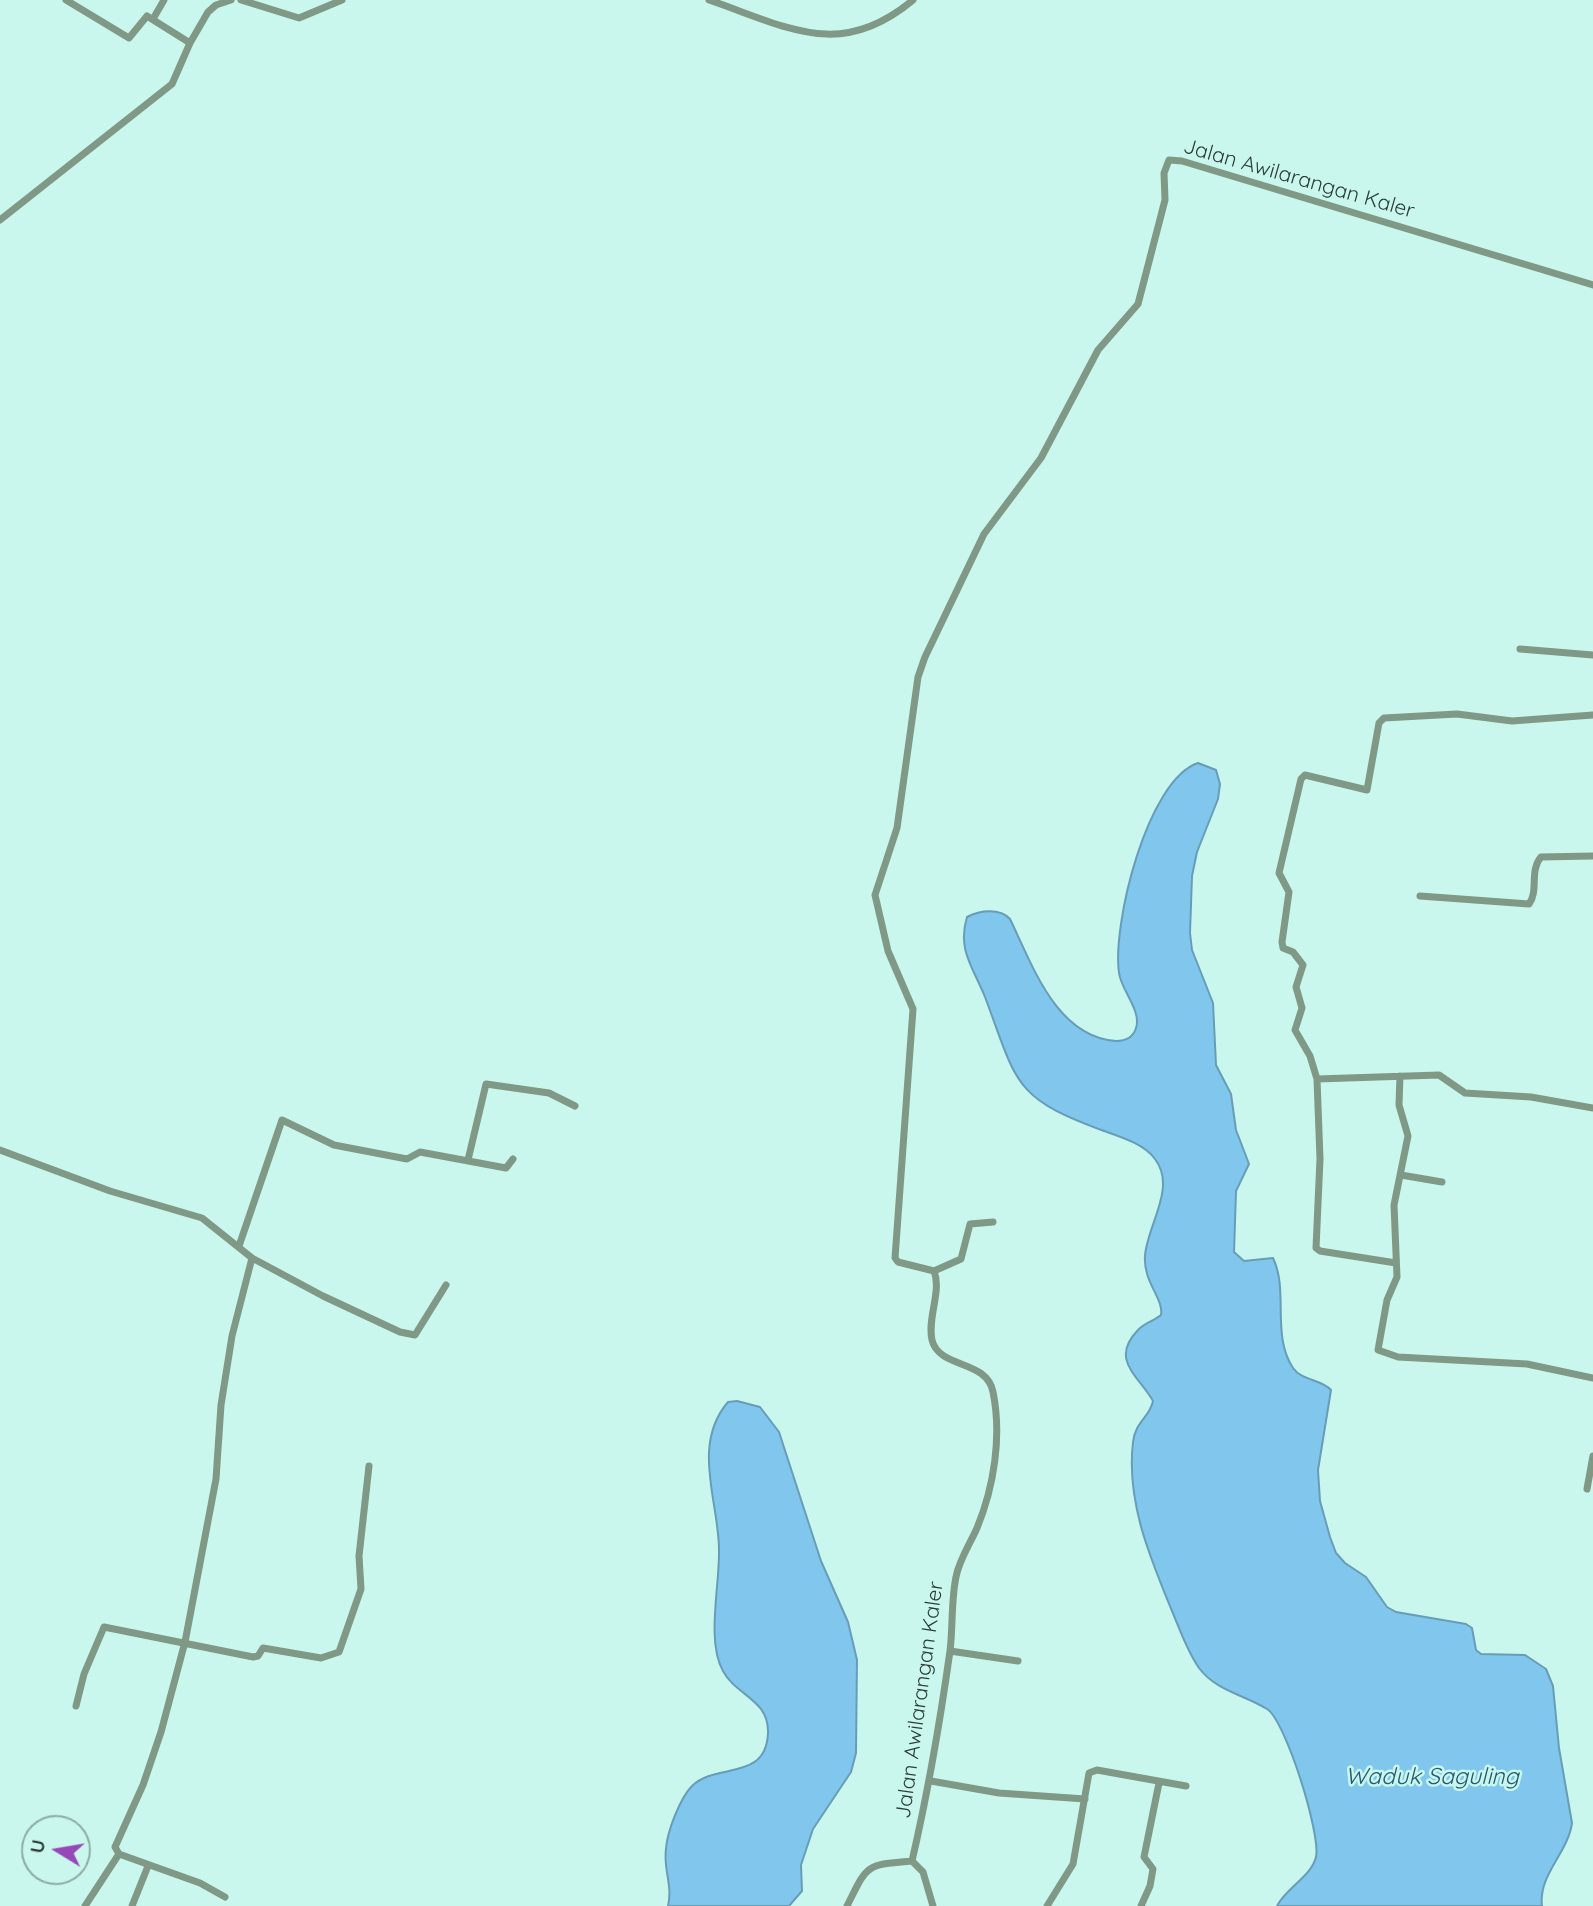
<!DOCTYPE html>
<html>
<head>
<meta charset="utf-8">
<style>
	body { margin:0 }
	#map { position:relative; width:1593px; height:1906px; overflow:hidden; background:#caf7ed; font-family:Quicksand,sans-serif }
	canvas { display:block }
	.north { position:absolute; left:21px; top:1815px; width:70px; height:70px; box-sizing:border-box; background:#caf7ed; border:2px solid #8bada5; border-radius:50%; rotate:281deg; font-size:19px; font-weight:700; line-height:28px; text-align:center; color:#2c3e3a }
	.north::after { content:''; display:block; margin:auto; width:24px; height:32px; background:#9648b8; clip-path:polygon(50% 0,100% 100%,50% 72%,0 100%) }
</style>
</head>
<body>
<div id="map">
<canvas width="1593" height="1906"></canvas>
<div class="north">U</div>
</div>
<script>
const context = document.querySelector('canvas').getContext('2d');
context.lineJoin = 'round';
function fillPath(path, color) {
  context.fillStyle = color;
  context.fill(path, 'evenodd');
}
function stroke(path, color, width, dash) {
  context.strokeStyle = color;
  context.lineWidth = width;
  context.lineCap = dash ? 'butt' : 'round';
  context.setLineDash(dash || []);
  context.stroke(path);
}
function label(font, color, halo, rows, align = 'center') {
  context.font = font + ' Quicksand,sans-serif';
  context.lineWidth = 5;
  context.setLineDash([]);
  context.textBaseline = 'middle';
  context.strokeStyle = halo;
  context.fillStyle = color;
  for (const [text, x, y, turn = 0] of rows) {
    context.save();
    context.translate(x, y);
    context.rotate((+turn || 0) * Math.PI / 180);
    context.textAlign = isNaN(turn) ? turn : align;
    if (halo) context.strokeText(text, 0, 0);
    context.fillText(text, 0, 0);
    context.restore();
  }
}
const water = new Path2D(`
	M1198 763 1216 770 1220 784 1218 799 1197 852 1192 876 1190 933 1192 950 1213 1003 1216 1065 1231 1094 1236 1130 1249 1164 1236 1191 1234 1252 1244 1261 1273 1258C1289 1291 1271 1335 1293 1368 1302 1381 1321 1379 1331 1390L1318 1470 1320 1501 1330 1537 1336 1553 1345 1563 1366 1577 1387 1607 1396 1612 1466 1624 1472 1628 1476 1650 1481 1654 1525 1655 1546 1669 1553 1686 1559 1748 1572 1823C1568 1853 1538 1875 1542 1906H1277C1286 1888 1311 1877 1316 1857 1321 1835 1286 1721 1267 1709 1245 1695 1216 1691 1199 1668 1187 1651 1180 1630 1172 1611 1150 1557 1126 1502 1133 1442 1135 1422 1150 1417 1153 1401 1139 1376 1109 1360 1138 1330 1144 1323 1154 1321 1161 1315 1164 1299 1143 1282 1145 1256 1147 1225 1177 1188 1155 1159 1144 1144 1121 1137 1104 1131 1012 1098 1017 1082 985 997 973 967 957 950 967 917 980 910 1000 908 1010 919 1032 964 1056 1037 1116 1041 1126 1041 1133 1038 1136 1028 1142 1011 1121 990 1119 973 1112 925 1147 780 1198 763Z
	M737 1401 760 1407 779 1432 821 1561 848 1622 857 1660 856 1753 851 1772 813 1829 801 1865 802 1891 789 1906H668C673 1885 663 1869 666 1849 667 1832 680 1798 692 1786 716 1762 766 1782 768 1733 769 1699 736 1696 723 1671 706 1641 720 1584 719 1550 719 1502 691 1445 728 1402Z`);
fillPath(water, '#80c6ed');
stroke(water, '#679db7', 2);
stroke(new Path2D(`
	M66 0 129 38 147 16 190 43
	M241 0 299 18 342 0
	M709 0C788 27 840 61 913 0
	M153 19 164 0
	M0 220 172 84 190 43 208 12 216 5 231 0
	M1520 649 1593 655
	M1420 896 1529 904C1539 891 1529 871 1541 857L1593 856
	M1400 1076 1399 1105 1408 1136 1394 1205 1397 1277 1387 1300 1378 1350 1398 1357 1527 1364 1593 1378
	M1317 1079 1310 1056 1295 1030 1302 1008 1296 987 1303 965 1293 952 1283 948 1282 942 1289 892 1279 873 1301 779 1305 775 1367 790 1379 723 1384 718 1457 714 1512 721 1593 715
	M0 1150 110 1191 202 1218 252 1258 232 1336 221 1405 216 1479 185 1642 161 1732 143 1785 115 1847 119 1854 200 1883 225 1897
	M468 1160 486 1084 549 1093 575 1106
	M1401 1175 1442 1182
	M239 1246 282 1120 334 1145 407 1159 420 1152 506 1168 513 1159
	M252 1258 323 1296 400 1332 415 1335 446 1285
	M1396 1263 1320 1251 1316 1248 1320 1159 1317 1079 1439 1075 1465 1093 1531 1097 1593 1108
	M934 1271 961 1259 970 1224 993 1222
	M1587 1489 1593 1456
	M950 1651 1018 1661
	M76 1706 84 1674 104 1627 253 1657 258 1656 263 1648 321 1658 339 1652 361 1589 359 1556 369 1466
	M931 1781 999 1793 1085 1799
	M912 1861C928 1792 940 1722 950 1651 953 1627 951 1601 956 1577 959 1560 970 1544 977 1528 994 1487 1002 1436 993 1392 987 1359 939 1369 932 1340 927 1318 942 1291 934 1271L898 1262 895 1258 913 1009 888 951 875 895 897 828 918 677 925 657 984 534 1041 458 1098 350 1138 304 1165 200 1164 173 1169 160 1182 161 1593 285
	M912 1861 923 1872 933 1906
	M85 1906 119 1854
	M132 1906 148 1866
	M847 1906C868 1864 865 1865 912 1861
	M1047 1906 1073 1864 1089 1773 1097 1770 1186 1786
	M1141 1906 1150 1886 1153 1869 1144 1857 1159 1783`), '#7f9986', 7);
label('21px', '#2c3e3a', '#caf7ed', [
	["Jalan Awilarangan Kaler",1299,179,16],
	["Jalan Awilarangan Kaler",920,1700,-82]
]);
label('italic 23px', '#245a75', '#caf7ed', [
	["Waduk Saguling",1432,1777]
]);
</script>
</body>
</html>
